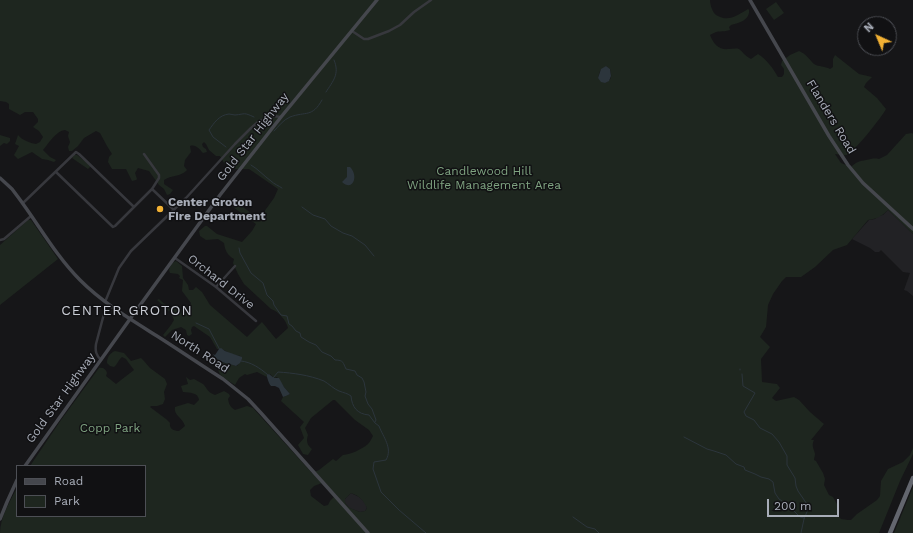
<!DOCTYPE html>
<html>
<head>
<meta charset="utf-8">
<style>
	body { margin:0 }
	#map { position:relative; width:913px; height:533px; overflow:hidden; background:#161618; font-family:"Work Sans",sans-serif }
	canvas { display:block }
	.legend { position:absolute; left:16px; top:465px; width:130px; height:52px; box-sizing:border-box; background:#111113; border:1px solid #4d4f55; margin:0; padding:5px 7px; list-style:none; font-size:12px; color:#a8adb8 }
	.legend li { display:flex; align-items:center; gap:8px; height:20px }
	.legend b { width:20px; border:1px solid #4d4f55 }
	.north { position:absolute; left:857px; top:16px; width:40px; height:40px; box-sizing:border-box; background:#111113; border:1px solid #4d4f55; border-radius:50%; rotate:316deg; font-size:11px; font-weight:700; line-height:16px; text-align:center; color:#a8adb8 }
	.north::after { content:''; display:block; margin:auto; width:14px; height:18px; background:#f2b134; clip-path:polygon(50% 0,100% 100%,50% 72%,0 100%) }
	.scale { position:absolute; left:767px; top:499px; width:72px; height:18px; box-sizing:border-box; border:2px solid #a8adb8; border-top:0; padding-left:5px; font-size:12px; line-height:14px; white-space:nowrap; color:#a8adb8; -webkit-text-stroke:3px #111113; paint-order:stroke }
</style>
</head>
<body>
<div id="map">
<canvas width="913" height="533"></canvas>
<ul class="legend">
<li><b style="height:5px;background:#45474d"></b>Road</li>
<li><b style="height:11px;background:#1e261f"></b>Park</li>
</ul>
<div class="north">N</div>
<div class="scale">200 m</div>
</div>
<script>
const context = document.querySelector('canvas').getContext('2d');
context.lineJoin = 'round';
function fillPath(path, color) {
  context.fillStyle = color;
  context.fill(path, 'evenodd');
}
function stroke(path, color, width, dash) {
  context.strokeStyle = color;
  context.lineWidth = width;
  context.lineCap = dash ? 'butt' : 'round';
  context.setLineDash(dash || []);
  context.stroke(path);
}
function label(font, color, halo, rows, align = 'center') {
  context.font = font + ' "Work Sans",sans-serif';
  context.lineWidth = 3;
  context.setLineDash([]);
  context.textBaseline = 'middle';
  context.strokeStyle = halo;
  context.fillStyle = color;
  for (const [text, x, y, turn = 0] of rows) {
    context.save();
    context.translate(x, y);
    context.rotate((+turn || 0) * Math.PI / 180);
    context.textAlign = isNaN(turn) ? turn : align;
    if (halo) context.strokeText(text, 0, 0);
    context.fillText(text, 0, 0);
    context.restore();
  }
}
fillPath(new Path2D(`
	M888 210 913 234V296L907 291 904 290 910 273 903 272 881 250 879 252H875L870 248 852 239 869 220 875 219 878 216 883 215Z
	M351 493 359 497 365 502 367 508 365 511 360 512 349 508 346 504 344 501 345 499Z`), '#222225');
fillPath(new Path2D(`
	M0 0H710C710 3 711 7 712 9 713 12 715 15 718 16 729 22 738 15 748 9L749 10C750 16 745 21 738 23 736 24 733 24 731 25L729 27 730 30C721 33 720 29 710 35 714 45 719 50 729 49 732 49 736 48 739 49 744 53 745 56 751 59L758 54C767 60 773 68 778 77H782L784 74V69L781 65 782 61 790 55 799 51C806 54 809 59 814 64 819 67 825 66 830 69L833 67V59L835 55 859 74 872 77 866 83 864 87 877 98 886 109C882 117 854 152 847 155 843 156 838 154 835 154L841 163 851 167C856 162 860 161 866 160 871 159 874 158 879 159L887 155 906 134 912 133 913 134V234L888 210C882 216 877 219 868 220L847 245 833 250 815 267 801 277H786L782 281 773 294 768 305 766 327 760 337 770 347 761 359 762 382 777 384 780 388 772 398 776 401 794 397 799 400 810 412 824 424 811 440H814C811 446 814 449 815 454 815 456 814 458 814 460L816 461 823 473 825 479 824 485 829 495 833 497 838 506V516L841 519 848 520H851L857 514 877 500 880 496 881 481 888 469 903 462 910 455 913 448V454L900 481 879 533H0C0 518 10 501 17 488V516H145V466H30L61 420 99 368C103 367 106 369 107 373L106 376 116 384 121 380 134 370 128 362 126 359 122 357C118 360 118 364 114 367L110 366 107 363C107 357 110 353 115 351L124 353 131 361 141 358 144 361 150 368 165 379 167 384 164 392 165 399 163 404 157 406H151L150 407 166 419 170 423C169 429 174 431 179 431L185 426C183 418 173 415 175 407L188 403 194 405 199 400C198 392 190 393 183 392L181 386 188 384 186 377 190 380 194 379C197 381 200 382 203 384 208 389 207 392 215 395L224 391 229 394 230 396 228 399C229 404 230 407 235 410L247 406 253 408 312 473 319 470 333 459 336 461 343 455C351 454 361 450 368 444 370 442 372 438 373 436L369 430 355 420 335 400H333L311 418 305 428 308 435C306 441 307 445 312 449L308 455 303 454 298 445 304 438 300 427 304 422 281 401 283 397 286 396 290 394 284 387 277 377 274 378 270 374 267 375V377L257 372 247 375 245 374 239 378 235 385C227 379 212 374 221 362L237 366 242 359 240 356 231 354 222 349H217L210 337 194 326 192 327 191 330 192 334 189 336 187 335 186 330 181 327 172 330 165 337 163 335 171 325 174 320 171 313 157 300 159 299C167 307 178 312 189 308L191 303 182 291 183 280 179 278 180 276 178 274 170 273 169 270C170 267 172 262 176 261L182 266 183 278 188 285 189 290H193L196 287 202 292 210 305 247 337 262 322 276 339 288 328C286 320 279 312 271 309L244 284 238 274 233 263 234 259C227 255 225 250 224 243L218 239 206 240 200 236 199 231 205 226H207L217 234 242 242 252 231 256 224 229 204 232 199 251 213 261 216 274 198 278 189 249 169H231L224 163 220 156H216L209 150 206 144 204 142 202 144 203 147 206 149 207 152 203 153C199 149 196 144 190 146L191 152 185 160 184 166 187 170C181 177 171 175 164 180V184L173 190 170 194 167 195 164 189 159 185 149 171 138 168 135 173 137 179 136 180 132 181 126 169H112L108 162 109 157 112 154 107 146 100 133 96 131 84 138 78 146 72 151H69L68 147 70 142 68 136 69 132 65 130C56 131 49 143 43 150L50 157 56 160 54 162 48 160 42 159 32 152 18 159 14 155 19 146 15 144 18 135C22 140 30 143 36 144L40 142 43 137 39 131 33 127 38 122V119L33 112H25L20 115 9 109V104L6 102 0 101ZM606 66 610 69C612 76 612 80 605 83L598 78 600 71ZM322 483 334 497 330 501 328 505 324 506 311 496 310 490 314 486ZM351 493C360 496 363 500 367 508L365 511 360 512C353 509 344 507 345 499Z
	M776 2 784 13 774 20 766 9Z
	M0 135 10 138V141L7 144 4 143 0 146Z
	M74 155H77L91 166 88 169 72 158Z
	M28 220H31L58 259 0 305V245Z
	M913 487V533H894Z`), '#1e261f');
fillPath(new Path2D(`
	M606 66 610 69 611 76 609 81 605 83 601 82 598 78 601 69Z
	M347 167H350C359 176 353 192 342 182L347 177Z
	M221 348 225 351 242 357V359L240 363 236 366C228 363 217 363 213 354L215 355 219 349Z
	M269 374 274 378H279L284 387 290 394 286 396 283 397 279 388 275 386H271C269 384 268 380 267 377V375Z`), '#2c353c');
stroke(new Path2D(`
	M326 92C333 81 340 74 334 60
	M274 131C279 126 283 120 290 117 306 111 312 118 322 100
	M226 147 213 137 209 130C214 123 219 115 229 114 231 114 233 115 235 115 246 114 243 112 254 117
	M251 165C258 169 264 176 271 181 274 184 279 186 282 188
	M302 207 313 215 325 219 331 226 343 233 352 236 365 245 374 256
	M239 248 240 253 251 273 263 283 267 295 273 301 274 305 281 315 287 316 289 324 292 326 296 331 300 333 301 337 309 342 316 345 322 352 331 356 335 360C344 360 343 363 346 369L355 371 357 375 362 378 364 382 366 392 365 396 368 404 372 409 376 420 375 422
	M196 323 209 329 220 350
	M241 361C251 362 260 368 268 375
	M740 369V370
	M742 374 743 386 755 393 744 412 746 416 754 420 760 428 772 434 779 442 787 456V465L795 478 796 486 798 491 809 507 804 519 801 533
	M273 378 278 372C293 373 309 375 324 381 329 384 334 389 339 391 344 393 347 393 351 396 352 407 357 414 369 415L375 423 379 426C383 437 393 448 386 460L374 462 373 469 381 492 399 510 426 533
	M684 437 707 449 714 451 726 455 736 464 744 467 745 470 755 474 761 477 769 479 773 482 775 493 779 499 782 501 788 508 793 510 800 517 804 518
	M573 517 587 527 595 529 599 533`), '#2c353c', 1);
stroke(new Path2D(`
	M352 31 364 39H368L389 31 400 25 414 12 431 0
	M56 172 113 227 115 226 152 189 159 178V175L144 154
	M152 189 174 210
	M23 203 76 152 79 154 134 207
	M0 240 4 239 31 216
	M175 258 216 287 256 321
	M216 287 235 266
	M105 302 119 268 131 251 186 198 235 144 251 128 258 122 268 117 273 116 281 117
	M101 360C96 355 95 351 96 344L105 310`), '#37383d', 2.5);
stroke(new Path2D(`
	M750 0 829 136 848 165 863 183 913 229
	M0 178 12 189 18 197C39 225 56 256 80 280 103 303 130 319 157 336 179 350 201 365 223 379L248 399 261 413 368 533
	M25 466 130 319 220 195 281 117 377 0
	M0 519 7 502 17 480`), '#45474d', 3.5);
stroke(new Path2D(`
	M890 533 913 478`), '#63666e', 4.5);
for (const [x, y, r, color] of [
	[160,209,4,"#f2b134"]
]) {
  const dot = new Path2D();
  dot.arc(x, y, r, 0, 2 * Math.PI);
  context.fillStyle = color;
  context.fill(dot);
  stroke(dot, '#111113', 1.5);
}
label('12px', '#a8adb8', '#111113', [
	["Flanders Road",831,117,59],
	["Gold Star Highway",253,137,-52],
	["Orchard Drive",221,282,38],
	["North Road",200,352,33],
	["Gold Star Highway",61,398,-54]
]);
label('12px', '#7fa381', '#111113', [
	["Candlewood Hill",484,171],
	["Wildlife Management Area",484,185],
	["Copp Park",110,428]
]);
label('bold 12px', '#a8adb8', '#111113', [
	["Center Groton",168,202],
	["Fire Department",168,216]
], 'left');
context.letterSpacing = '1px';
label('14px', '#c9ccd4', '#111113', [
	["CENTER GROTON",127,311]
]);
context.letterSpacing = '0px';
</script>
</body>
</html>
